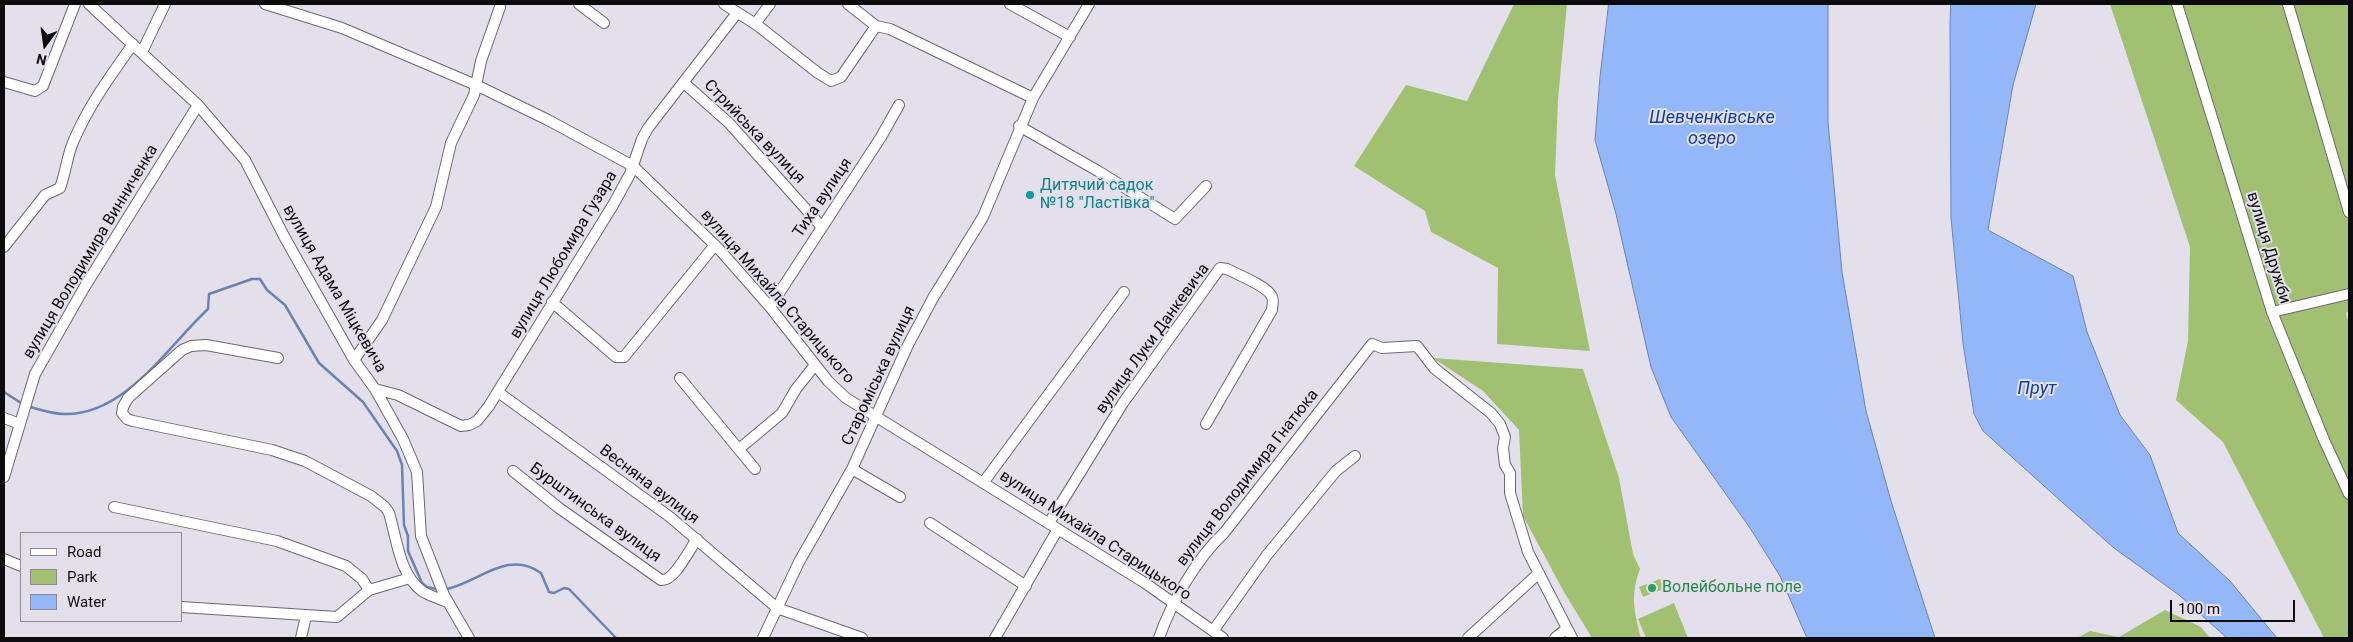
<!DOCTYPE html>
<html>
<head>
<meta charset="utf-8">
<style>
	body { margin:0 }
	#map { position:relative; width:2353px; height:642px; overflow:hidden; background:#e3e0eb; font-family:Roboto,sans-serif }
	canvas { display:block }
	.frame { position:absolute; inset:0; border:5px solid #0c0b0e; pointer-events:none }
	.legend { position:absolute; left:20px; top:532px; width:162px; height:90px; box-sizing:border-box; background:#e3e0eb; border:1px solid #8d8b93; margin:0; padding:6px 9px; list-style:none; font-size:15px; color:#0c0b0e }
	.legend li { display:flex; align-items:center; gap:10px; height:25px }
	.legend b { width:25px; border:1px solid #8d8b93 }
	.north { position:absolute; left:20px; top:20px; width:50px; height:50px; -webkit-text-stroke:4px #e3e0eb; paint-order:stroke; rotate:194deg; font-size:14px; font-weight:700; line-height:20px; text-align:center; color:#0c0b0e }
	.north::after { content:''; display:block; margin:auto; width:18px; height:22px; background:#0c0b0e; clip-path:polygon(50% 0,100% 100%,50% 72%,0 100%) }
	.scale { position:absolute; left:2170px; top:600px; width:125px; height:22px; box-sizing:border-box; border:2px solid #0c0b0e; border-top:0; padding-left:6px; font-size:15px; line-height:18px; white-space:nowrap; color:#0c0b0e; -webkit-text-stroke:4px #e3e0eb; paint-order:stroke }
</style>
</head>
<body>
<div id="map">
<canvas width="2353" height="642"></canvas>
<div class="frame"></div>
<ul class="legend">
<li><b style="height:6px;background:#fff"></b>Road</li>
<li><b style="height:14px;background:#a1c071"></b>Park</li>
<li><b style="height:14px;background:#94b7f9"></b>Water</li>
</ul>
<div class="north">N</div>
<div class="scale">100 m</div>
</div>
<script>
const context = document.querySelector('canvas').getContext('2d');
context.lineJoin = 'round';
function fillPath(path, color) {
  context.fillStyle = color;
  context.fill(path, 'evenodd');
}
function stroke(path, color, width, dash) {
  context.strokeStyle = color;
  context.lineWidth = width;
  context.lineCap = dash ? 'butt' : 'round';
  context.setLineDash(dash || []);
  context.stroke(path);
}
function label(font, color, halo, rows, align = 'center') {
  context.font = font + ' Roboto,sans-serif';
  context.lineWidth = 4;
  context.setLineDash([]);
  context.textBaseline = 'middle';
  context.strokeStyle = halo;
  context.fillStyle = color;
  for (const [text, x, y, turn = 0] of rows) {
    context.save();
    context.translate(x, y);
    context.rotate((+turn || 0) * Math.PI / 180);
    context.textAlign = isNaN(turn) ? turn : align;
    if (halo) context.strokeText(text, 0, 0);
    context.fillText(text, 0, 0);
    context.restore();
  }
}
fillPath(new Path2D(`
	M1514 4H1567L1558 99 1555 175 1590 351 1497 344 1498 268 1431 232 1425 211 1354 166 1406 85 1467 101Z
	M2110 4H2349V311L2346 313 2349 325V638H2324L2223 442 2176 400 2188 341 2190 247Z
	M1433 358 1583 369 1619 478 1633 554 1640 569C1630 595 1634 612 1641 638H1592L1564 592 1523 516 1519 430 1483 391Z
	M1660 579 1664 589 1643 597 1639 587Z
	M1674 603 1688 638H1646L1638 619Z
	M2165 610 2201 627 2210 638H2077L2090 631 2119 637Z`), '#a1c071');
const water = new Path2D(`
	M1609 4H1828V122L1842 272 1866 411 1891 501 1935 638H1807L1780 576 1750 528 1671 417 1651 367 1616 214 1595 140 1600 77Z
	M1951 4H2036L2013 85 1988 230 2073 276 2087 332 2120 415 2150 455 2178 533 2230 581 2277 638H2227L2179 595 2114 548 2063 503 1983 431 1974 414 1963 343 1951 218 1950 25Z`);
fillPath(water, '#94b7f9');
stroke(water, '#6b83b2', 1);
stroke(new Path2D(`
	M4 392 21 403
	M30 407C41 410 53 414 64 414 125 416 169 345 208 309L209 294 252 279H260L267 290 285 305 319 363 363 402 397 451 402 465 404 525 408 536V551L422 583 427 587 436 589
	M447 589C479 582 508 549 541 573L549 592 554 593 564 588 569 589 616 638`), '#6b83b2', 2.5);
const minor = new Path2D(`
	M89 4 198 105 245 160 285 238 354 360 375 389 403 439 417 472 421 536 444 595 469 638
	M265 4 342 28 476 85 548 120 633 166 719 249 770 307 828 381 846 398 1145 583 1223 638
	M579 4 604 23
	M724 4 757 25 818 73 831 81 841 77 876 26 890 29 1033 98
	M848 4 876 26
	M1010 4 1070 37
	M2177 4 2272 312 2324 440 2349 494
	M2288 4 2349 212
	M755 24 770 4
	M142 52 165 4
	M4 82 35 91 43 86 75 4
	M684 83 729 123 821 226
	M1019 126 1098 171 1175 219 1206 186
	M4 247 45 195 60 188C66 172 67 155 74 140 89 105 111 75 133 44
	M552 302 616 357H624L715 245
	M770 307 881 137 899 105
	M2272 312 2349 294
	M278 358 206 345 191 346 182 350 128 398 123 407 122 413 127 419 133 421 272 450 305 461 371 496 385 507 389 513C397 539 399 574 422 591 429 596 439 598 447 602
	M354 360 382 320 436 207 451 143 474 95 481 61 500 7
	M680 378 755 469
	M375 389 398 395 461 426 469 425 477 421 489 406 613 205 630 174 642 139 648 128 737 13
	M498 392 670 517 777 608 862 638
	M4 418 20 424
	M739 449 782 413 796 389 815 365
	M852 469 900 497
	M513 471 559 508 661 580C674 582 689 550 697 539
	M4 477 35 374 84 288 198 105
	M983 483 1124 292
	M114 507 277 541 346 566 362 579 369 590 410 578
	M930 523 1026 586
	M1049 523 1123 403 1220 268 1227 269C1238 275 1268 286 1272 297 1274 301 1272 306 1272 310L1206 424
	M4 559 21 566
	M181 607 337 617 369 590
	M1213 631 1267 555 1336 471 1355 456
	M301 638 306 616
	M763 638 799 562 852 469 908 345 933 298 983 217 1033 98 1089 4
	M995 638 1058 529
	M1159 638C1171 603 1197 558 1224 533L1372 344 1382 348 1417 346 1434 368 1491 413 1500 424 1505 437 1503 448 1505 465 1510 473V493L1528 552 1572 638
	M1468 638 1539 573
	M1555 638 1566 629`);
stroke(minor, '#6a6871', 12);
stroke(minor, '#fff', 10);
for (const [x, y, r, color] of [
	[1030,195,5,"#0f9aa8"],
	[1652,588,5,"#2e9e5b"]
]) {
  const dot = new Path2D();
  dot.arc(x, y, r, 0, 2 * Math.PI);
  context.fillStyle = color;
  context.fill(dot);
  stroke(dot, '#e3e0eb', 2);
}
label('16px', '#0c0b0e', '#e3e0eb', [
	["Стрийська вулиця",754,132,46],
	["Тиха вулиця",823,198,-56],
	["вулиця Дружби",2268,248,73],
	["вулиця Володимира Винниченка",91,252,-59],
	["вулиця Любомира Гузара",564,255,-59],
	["вулиця Адама Міцкевича",334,289,60],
	["вулиця Михайла Старицького",777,297,49],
	["вулиця Луки Данкевича",1153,339,-54],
	["Староміська вулиця",879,376,-65],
	["вулиця Володимира Гнатюка",1248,478,-52],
	["Весняна вулиця",649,485,37],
	["Бурштинська вулиця",595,513,36],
	["вулиця Михайла Старицького",1095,536,33]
]);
label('16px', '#0d838f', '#e3e0eb', [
	["Дитячий садок",1040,186],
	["№18 \"Ластівка\"",1040,204]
], 'left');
label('16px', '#27864d', '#e3e0eb', [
	["Волейбольне поле",1662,588]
], 'left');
label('italic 18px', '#123e9a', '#e3e0eb', [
	["Шевченківське",1712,118],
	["озеро",1712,139],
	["Прут",2037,389]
]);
</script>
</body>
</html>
